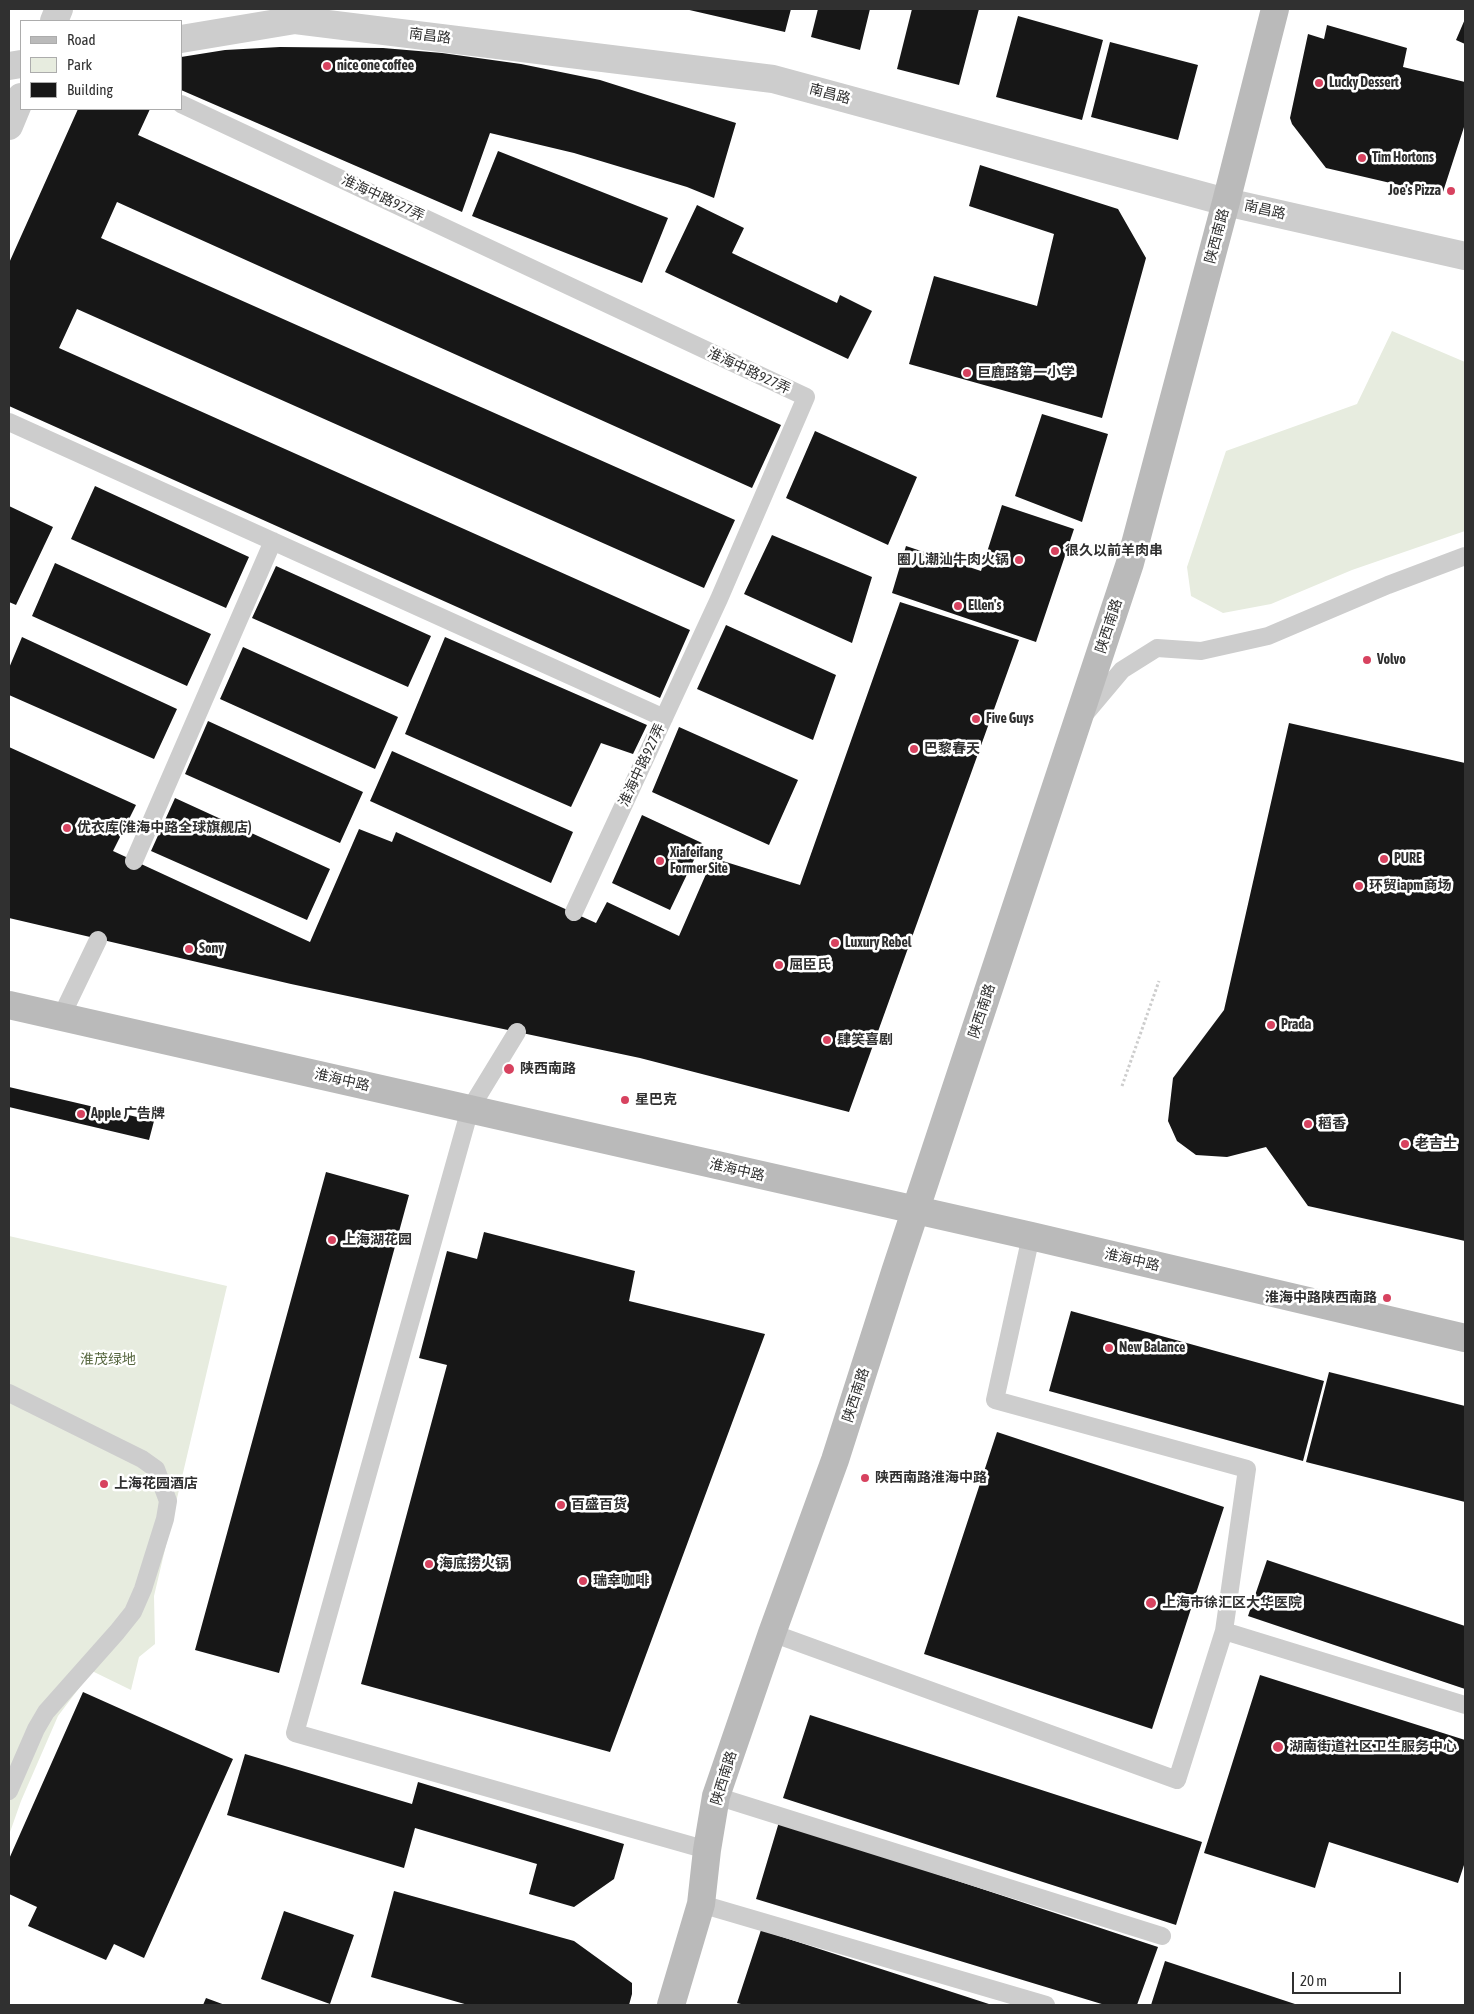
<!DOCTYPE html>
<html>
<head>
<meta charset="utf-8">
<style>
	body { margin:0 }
	#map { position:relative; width:1474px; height:2014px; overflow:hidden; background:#fff; font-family:"Asap Condensed",sans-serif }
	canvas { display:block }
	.frame { position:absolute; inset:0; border:10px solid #303030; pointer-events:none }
	.legend { position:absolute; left:20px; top:20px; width:162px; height:90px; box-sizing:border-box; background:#fff; border:1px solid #acacac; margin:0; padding:6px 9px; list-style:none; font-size:15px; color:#303030 }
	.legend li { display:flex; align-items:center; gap:10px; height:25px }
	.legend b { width:25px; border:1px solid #acacac }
	.scale { position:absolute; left:1292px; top:1972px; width:109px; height:22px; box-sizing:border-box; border:2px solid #303030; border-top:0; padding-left:6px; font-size:15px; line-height:18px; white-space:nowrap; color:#303030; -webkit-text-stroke:4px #fff; paint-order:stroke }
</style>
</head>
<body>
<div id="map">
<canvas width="1474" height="2014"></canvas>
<div class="frame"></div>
<ul class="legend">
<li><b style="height:6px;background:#bababa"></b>Road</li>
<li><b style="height:14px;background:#e7ecdf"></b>Park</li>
<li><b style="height:14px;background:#171717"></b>Building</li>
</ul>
<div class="scale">20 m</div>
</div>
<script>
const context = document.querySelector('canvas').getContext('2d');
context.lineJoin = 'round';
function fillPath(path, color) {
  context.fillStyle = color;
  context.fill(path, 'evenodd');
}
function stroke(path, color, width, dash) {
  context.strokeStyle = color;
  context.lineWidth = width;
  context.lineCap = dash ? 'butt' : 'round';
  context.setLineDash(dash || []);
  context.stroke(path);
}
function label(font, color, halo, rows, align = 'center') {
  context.font = font + ' "Asap Condensed","Noto Sans SC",sans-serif';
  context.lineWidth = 5;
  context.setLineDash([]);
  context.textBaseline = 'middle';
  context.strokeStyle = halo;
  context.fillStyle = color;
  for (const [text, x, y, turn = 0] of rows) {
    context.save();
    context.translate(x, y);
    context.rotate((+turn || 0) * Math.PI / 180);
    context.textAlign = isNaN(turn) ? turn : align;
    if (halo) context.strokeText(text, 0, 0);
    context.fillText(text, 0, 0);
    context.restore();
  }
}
fillPath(new Path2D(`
	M1392 331 1465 362V531L1352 570 1271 604 1223 613 1191 596 1187 567 1226 451 1357 404Z
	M9 1236 227 1286 154 1596 155 1644 139 1657 131 1690 92 1671 58 1716 21 1801 9 1835Z`), '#e7ecdf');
fillPath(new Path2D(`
	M685 9H791L785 32Z
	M818 9H870L860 50 811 37Z
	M912 9H979L959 85 897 69Z
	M1018 16 1103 40 1082 120 996 97Z
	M1465 19V44L1456 40Z
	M1327 25 1407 48 1403 67 1465 82V124L1442 195 1326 168 1292 124 1290 118 1308 34 1324 39Z
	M1110 42 1198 65 1178 140 1091 117Z
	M280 47 383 48 442 53 521 64 600 80 736 123 714 198 687 187 574 153 490 133 462 212 181 90V57L225 50Z
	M78 109H150L138 135 781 425 752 488 117 202 101 238 735 520 704 588 77 309 59 348 690 630 660 698 9 406V263Z
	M498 151 668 218 642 283 472 216Z
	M980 165 1118 209 1146 258 1102 418 909 364 934 276 1037 306 1054 234 969 206Z
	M697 205 744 228 732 253 837 303 840 295 872 311 848 359 665 272Z
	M1042 414 1108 434 1082 522 1015 496Z
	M815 431 917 477 888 545 786 498Z
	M95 486 249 557 226 608 71 539Z
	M1002 505 1074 529 1036 642 892 593 906 546 981 571Z
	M9 506 53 527 16 605 9 602Z
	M772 535 872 577 852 643 744 594Z
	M55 563 211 634 187 686 32 616Z
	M276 566 431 636 408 687 252 618Z
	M900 602 1019 640 849 1112 640 1058 291 984 9 918V747L136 805 113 851 310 942 359 829 392 842 396 832 596 923 607 902 679 936 713 858 800 885Z
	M726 625 836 675 813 740 697 689Z
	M22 637 177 709 154 759 9 695V668Z
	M445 637 647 725 633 754 601 743 571 807 405 734Z
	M243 647 398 717 375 769 220 699Z
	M208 721 363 792 340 843 185 774Z
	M1289 723 1465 763V1241L1308 1206 1266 1147 1227 1157 1196 1155 1177 1141 1168 1121 1173 1078 1224 1010Z
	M679 727 798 780 769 845 652 792Z
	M392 751 573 832 551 883 370 801Z
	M175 798 330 869 307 920 151 851Z
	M642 815 702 843 670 910 612 883Z
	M9 1087 154 1121 149 1140 9 1107Z
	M326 1172 409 1195 279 1673 195 1650Z
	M484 1232 635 1271 629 1301 765 1334 610 1752 361 1684 447 1365 419 1358 447 1251 477 1259Z
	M1071 1311 1324 1381 1303 1461 1049 1391Z
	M1329 1372 1465 1406V1502L1306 1462Z
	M997 1432 1224 1507 1152 1729 924 1654Z
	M1267 1560 1465 1626V1689L1248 1616Z
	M1260 1675 1465 1740V1862L1458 1883 1329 1842 1315 1888 1204 1853Z
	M83 1692 233 1759 144 1958 114 1944 106 1960 28 1926 37 1907 9 1894V1859Z
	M810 1715 1202 1842 1176 1925 783 1798Z
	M245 1754 412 1804 418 1782 624 1844 614 1879 574 1907 529 1894 537 1864 415 1828 404 1868 227 1815Z
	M779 1822 1158 1947 1137 2005H1105L756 1899Z
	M394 1891 574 1941 632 1983V1994L629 2005H468L371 1977Z
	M284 1911 354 1935 330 2004 261 1979Z
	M761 1930 992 2005H745L737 2003Z
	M1165 1961 1298 2005H1151Z
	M206 1998 225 2005H203Z`), '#171717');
stroke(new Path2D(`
	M1122 1086 1159 981`), '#cdcdcd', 3, [2.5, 2.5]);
stroke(new Path2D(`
	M181 104 806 397 719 599 574 912
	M9 422 664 718
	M1085 714 1122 670 1157 648 1201 651 1268 636 1388 585 1465 556
	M134 861 273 541
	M61 1017 98 940
	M517 1032 470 1109 295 1733 707 1850
	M1031 1236 995 1400 1247 1469 1224 1631 1465 1705
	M9 1393 142 1459 156 1469 168 1501 165 1519 143 1589 133 1612 117 1632 46 1712 36 1729 9 1791
	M772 1633 1177 1780 1224 1631
	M716 1796 1162 1936
	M701 1904 1046 2005`), '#cdcdcd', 18);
stroke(new Path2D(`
	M54 21 59 9
	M181 39 295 20 773 79 1226 202 1465 256
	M9 66 21 64
	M9 126 21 97`), '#cdcdcd', 28);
stroke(new Path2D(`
	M9 1005 1031 1236 1465 1338
	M671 2005 701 1904 707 1850 716 1796 772 1633 835 1460 895 1272 1130 563 1226 202 1275 9`), '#bababa', 28);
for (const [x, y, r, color] of [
	[327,66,5,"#d7425f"],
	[1319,83,5,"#d7425f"],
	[1362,158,5,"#d7425f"],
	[1451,191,5,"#d7425f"],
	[967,373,5,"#d7425f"],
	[1055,551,5,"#d7425f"],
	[1019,560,5,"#d7425f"],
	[958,606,5,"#d7425f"],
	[1367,660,5,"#d7425f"],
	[976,719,5,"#d7425f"],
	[914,749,5,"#d7425f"],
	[67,828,5,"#d7425f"],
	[1384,859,5,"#d7425f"],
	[660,861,5,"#d7425f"],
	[1359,886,5,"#d7425f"],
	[835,943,5,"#d7425f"],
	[189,949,5,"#d7425f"],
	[779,965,5,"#d7425f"],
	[1271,1025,5,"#d7425f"],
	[827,1040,5,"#d7425f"],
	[509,1069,6,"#d7425f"],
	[625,1100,5,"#d7425f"],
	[81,1114,5,"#d7425f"],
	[1308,1124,5,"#d7425f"],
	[1405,1144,5,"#d7425f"],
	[332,1240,5,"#d7425f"],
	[1387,1298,5,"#d7425f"],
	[1109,1348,5,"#d7425f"],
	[865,1478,5,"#d7425f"],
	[104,1484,5,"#d7425f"],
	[561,1505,5,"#d7425f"],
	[429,1564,5,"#d7425f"],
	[583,1581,5,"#d7425f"],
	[1151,1603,6,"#d7425f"],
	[1278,1747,6,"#d7425f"]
]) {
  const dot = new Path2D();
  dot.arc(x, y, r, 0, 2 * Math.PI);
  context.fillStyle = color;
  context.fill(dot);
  stroke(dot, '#fff', 2);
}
label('14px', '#303030', '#fff', [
	["南昌路",430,36,7],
	["南昌路",830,94,15],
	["淮海中路927弄",383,198,25],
	["南昌路",1265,210,13],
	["陕西南路",1217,236,-75],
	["淮海中路927弄",749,371,25],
	["陕西南路",1109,626,-72],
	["淮海中路927弄",642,765,-65],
	["陕西南路",982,1011,-72],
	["淮海中路",342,1080,13],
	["淮海中路",737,1170,13],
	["淮海中路",1132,1260,13],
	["陕西南路",856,1395,-72],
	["陕西南路",724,1778,-73]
]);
label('bold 14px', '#303030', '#fff', [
	["nice one coffee",337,66],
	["Lucky Dessert",1329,83],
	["Tim Hortons",1372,158],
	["Joe's Pizza",1441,191,"right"],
	["巨鹿路第一小学",977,373],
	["很久以前羊肉串",1065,551],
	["圈儿潮汕牛肉火锅",1009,560,"right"],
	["Ellen's",968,606],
	["Volvo",1377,660],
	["Five Guys",986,719],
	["巴黎春天",924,749],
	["优衣库(淮海中路全球旗舰店)",77,828],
	["Xiafeifang",670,853],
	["Former Site",670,869],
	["PURE",1394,859],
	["环贸iapm商场",1369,886],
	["Luxury Rebel",845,943],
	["Sony",199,949],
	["屈臣氏",789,965],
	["Prada",1281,1025],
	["肆笑喜剧",837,1040],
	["陕西南路",520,1069],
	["星巴克",635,1100],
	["Apple 广告牌",91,1114],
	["稻香",1318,1124],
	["老吉士",1415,1144],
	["上海湖花园",342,1240],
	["淮海中路陕西南路",1377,1298,"right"],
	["New Balance",1119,1348],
	["陕西南路淮海中路",875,1478],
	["上海花园酒店",114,1484],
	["百盛百货",571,1505],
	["海底捞火锅",439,1564],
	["瑞幸咖啡",593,1581],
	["上海市徐汇区大华医院",1162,1603],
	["湖南街道社区卫生服务中心",1289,1747]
], 'left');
label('14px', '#586841', '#fff', [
	["淮茂绿地",108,1360]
]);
</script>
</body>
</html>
